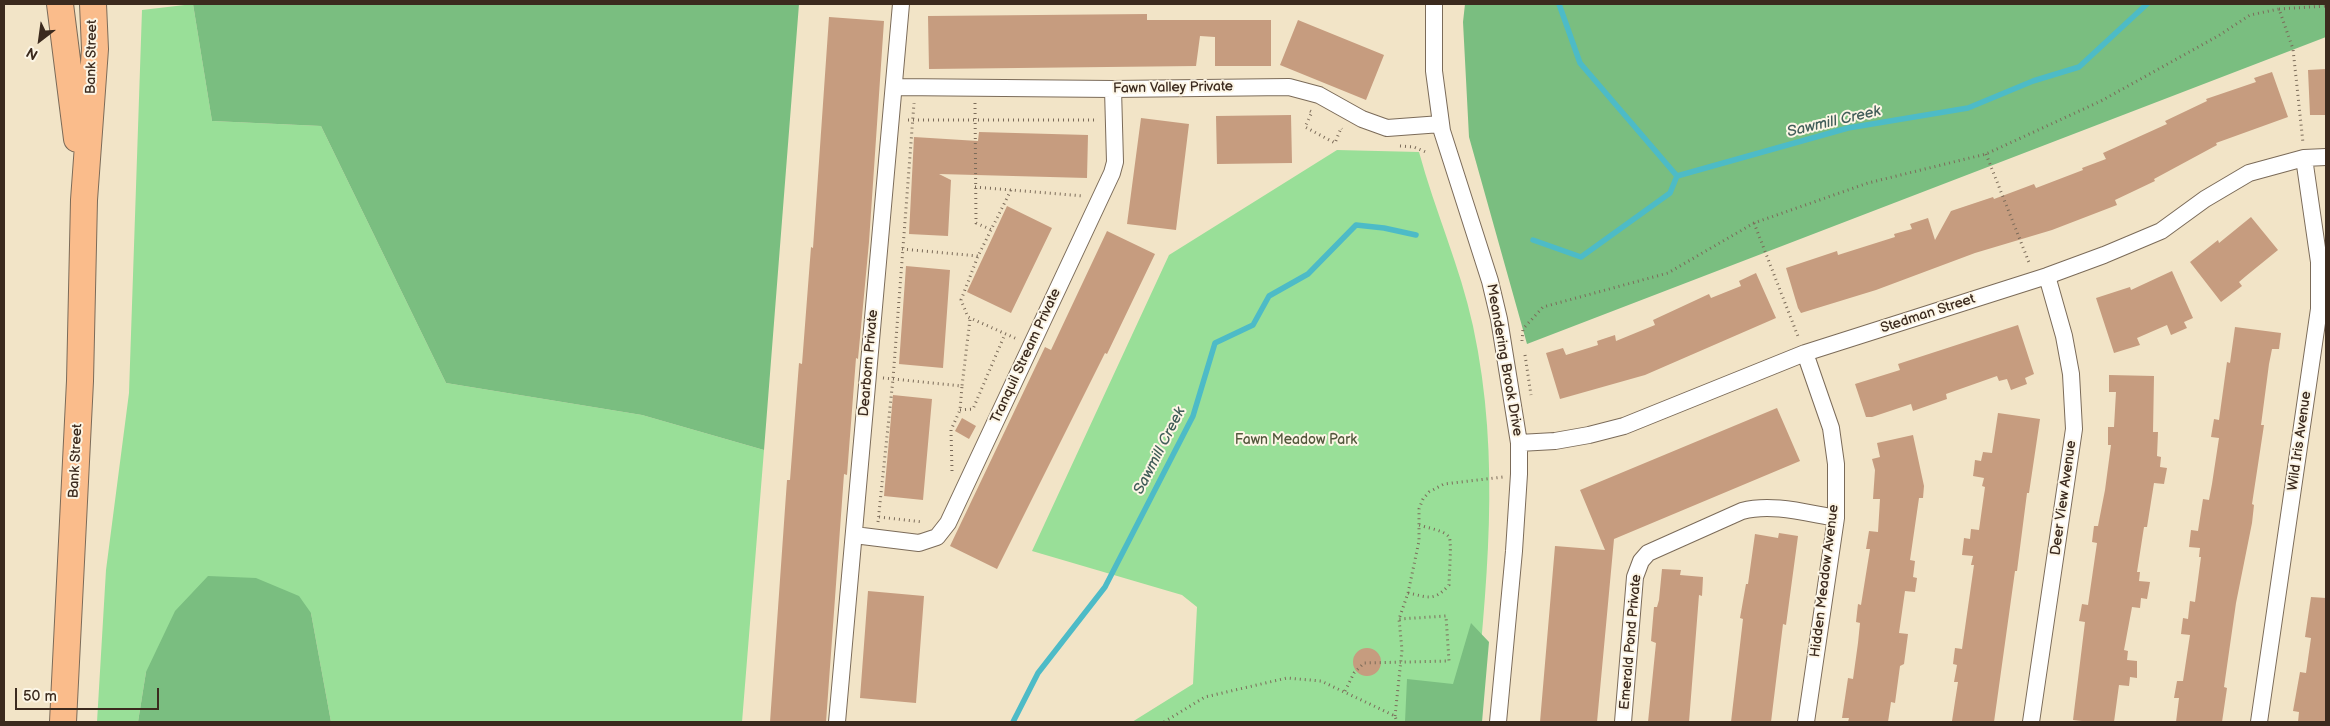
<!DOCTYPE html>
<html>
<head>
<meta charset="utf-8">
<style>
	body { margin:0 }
	#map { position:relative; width:2330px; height:726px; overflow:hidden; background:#f2e4c7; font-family:"Balsamiq Sans",sans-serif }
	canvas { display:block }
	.frame { position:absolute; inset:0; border:5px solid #3b2a1e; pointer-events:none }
	.north { position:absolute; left:15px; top:15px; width:50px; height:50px; -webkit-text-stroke:4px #fcf5e5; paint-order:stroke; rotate:210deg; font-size:14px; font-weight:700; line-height:20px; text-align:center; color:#3b2a1e }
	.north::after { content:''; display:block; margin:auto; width:18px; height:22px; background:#3b2a1e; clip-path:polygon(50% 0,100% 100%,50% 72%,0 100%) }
	.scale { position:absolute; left:15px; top:688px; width:144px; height:22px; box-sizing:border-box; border:2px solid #3b2a1e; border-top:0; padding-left:6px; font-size:15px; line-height:18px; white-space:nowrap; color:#3b2a1e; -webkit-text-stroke:4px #fcf5e5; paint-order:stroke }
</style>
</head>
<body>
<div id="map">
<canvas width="2330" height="726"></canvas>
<div class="frame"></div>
<div class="north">N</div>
<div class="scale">50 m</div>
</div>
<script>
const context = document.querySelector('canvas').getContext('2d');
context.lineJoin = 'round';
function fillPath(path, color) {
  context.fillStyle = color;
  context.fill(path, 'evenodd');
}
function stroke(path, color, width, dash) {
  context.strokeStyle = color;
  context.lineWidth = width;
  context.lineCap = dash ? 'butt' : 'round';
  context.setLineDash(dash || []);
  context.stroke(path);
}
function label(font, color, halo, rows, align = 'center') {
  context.font = font + ' "Balsamiq Sans",sans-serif';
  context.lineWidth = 4;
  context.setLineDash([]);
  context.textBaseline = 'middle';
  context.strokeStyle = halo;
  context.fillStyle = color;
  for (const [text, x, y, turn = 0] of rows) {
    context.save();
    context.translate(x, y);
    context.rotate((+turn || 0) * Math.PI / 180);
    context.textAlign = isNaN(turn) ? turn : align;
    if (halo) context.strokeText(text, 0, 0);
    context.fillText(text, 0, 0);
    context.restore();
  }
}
fillPath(new Path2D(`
	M193 4 212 121 321 126 446 383 642 415 764 450 742 722H331L311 613 146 672 138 722H97L106 570 129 393 142 10Z
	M1337 150 1419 152C1435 211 1460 266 1473 326 1502 461 1486 587 1474 722H1132L1193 684 1197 607 1182 595 1032 551 1169 255Z`), '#99df98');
fillPath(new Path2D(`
	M193 4H799L764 450 642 415 446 383 321 126 212 121Z
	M1465 4H2326V37L1527 344 1469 137 1463 22Z
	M208 576 256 578 299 596 311 613 331 722H138L146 672 175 611Z
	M1471 623 1489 642 1482 722H1405L1407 679 1453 684Z`), '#7abe80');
stroke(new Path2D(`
	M1559 4 1580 63 1677 176
	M1533 240 1581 257 1670 193 1677 176 1848 128 1968 108 2033 81 2079 67 2147 4
	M1013 722 1038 673 1105 587 1193 416 1215 343 1253 325 1269 296 1308 274 1356 225 1384 228 1416 235`), '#4dbbc7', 5.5);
fillPath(new Path2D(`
	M1147 14V20H1271V66H1215V37L1200 36 1196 66 929 69 928 16Z
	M829 17 884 21 869 242 858 359 856 358 847 475 844 474 826 722H770L787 480H790L799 363 802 364 811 247 813 248Z
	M1298 20 1384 55 1366 100 1280 65Z
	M2326 69V115H2310L2308 70Z
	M2272 72 2288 117 2216 143 2217 145 2154 179 2155 181 2115 200 2117 205 2052 230 1975 253 1876 290 1801 313 1798 308 1786 268 1837 251 1838 255 1895 237 1894 234 1912 229 1910 224 1928 218 1935 240 1951 211 1993 197 1994 199 2034 184 2036 188 2083 170 2082 168 2106 159 2103 153 2167 124 2165 121 2207 101 2206 99 2256 82 2254 78Z
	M1291 115 1292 163 1217 164 1216 116Z
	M1141 118 1189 124 1176 230 1127 224Z
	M979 132 1088 135 1087 178 939 174 951 180 948 236 909 234 914 137 978 141Z
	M1007 206 1052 228 1011 313 967 292Z
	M2251 217 2278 250 2246 276 2239 282 2242 286 2221 302 2190 262 2218 240 2219 243Z
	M1107 231 1155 254 1107 354 1105 353 997 569 950 546 1045 347 1051 350Z
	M906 266 950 270 943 368 899 364Z
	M2172 271 2193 318 2184 322 2187 328 2171 335 2167 325 2137 338 2140 345 2114 353 2096 298 2130 287 2131 290Z
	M1756 273 1776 318 1645 375 1560 399 1546 353 1563 348 1566 355 1598 345 1597 341 1615 335 1616 341 1655 325 1653 320 1709 294 1711 298 1741 286 1739 281Z
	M2018 325 2034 374 2025 378 2027 384 2011 390 2007 379 1999 381 1997 376 1946 394 1947 399 1913 411 1911 404 1872 417H1866L1855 384 1900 370 1898 364Z
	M2235 327 2281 333 2279 349H2272L2269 364 2261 425H2264L2252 504 2254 505 2252 523 2236 603 2224 687 2227 688 2222 722H2176L2179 698H2174L2177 681H2183L2190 635 2181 634 2183 618 2188 619 2190 601 2195 602 2201 557H2199L2200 548 2189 547 2191 530 2198 531 2203 499 2209 500 2212 484 2219 438 2211 437 2214 419 2219 420 2227 362 2230 363Z
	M2109 375 2154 376 2153 432H2158L2157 456 2161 457 2160 467 2167 468 2164 484 2154 483 2147 527H2144L2137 572H2140L2139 581 2150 582 2147 599 2141 598 2140 608 2132 607 2124 650 2128 651 2127 660 2137 661V678L2130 677 2129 686 2119 685 2114 722H2091L2073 720 2085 622 2079 621 2082 604 2088 605 2097 543 2092 542 2094 526H2098L2105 490 2111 445H2108V427H2114L2116 392H2109Z
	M893 395 932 399 923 500 884 496Z
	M1777 408 1800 461 1614 539 1597 722H1540L1555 546 1605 550 1580 490Z
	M1998 413 2040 419 2029 493H2027L2017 571H2015L1994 722H1964L1952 721 1958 682H1954L1957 665 1953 664 1955 648 1962 649 1974 565H1971L1973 556 1962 555 1964 538 1970 539 1971 529 1979 530 1985 487 1982 486 1984 478 1973 476 1974 469 1975 460 1981 461 1983 452 1992 453Z
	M962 418 976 426 969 439 955 431Z
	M1913 435 1924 486 1923 498H1919L1910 560 1915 561 1913 577 1917 578 1915 592 1905 591 1899 633 1908 634 1904 664 1900 666 1895 703 1891 702 1888 722H1848L1849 718H1842L1848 678 1853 679 1858 643 1860 623 1856 622 1858 604 1861 605 1870 549H1866L1869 531 1878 532 1880 499H1873L1875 470 1872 459 1880 457 1877 443Z
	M1779 533 1798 536 1786 625 1783 624 1771 722H1731L1743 619 1740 618 1746 584H1748L1755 534 1778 538Z
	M1662 569 1681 570 1680 575 1703 577 1702 596 1699 595 1689 722H1648L1656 643 1651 641 1654 607H1657L1659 600Z
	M868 591 924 596 916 703 860 698Z
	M2311 597 2326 598V722H2298L2299 712 2293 711 2300 672 2306 673 2311 638 2305 637Z
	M1353 662a14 14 0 1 1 28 0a14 14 0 1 1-28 0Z`), '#c69c7f');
const minor = new Path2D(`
	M1434 4V71L1442 131 1490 281 1499 319 1519 443V474L1514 551 1498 722
	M895 87 1113 89 1289 87 1319 95 1362 119 1387 128 1441 124
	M1805 353 1831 428 1836 464V518L1806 722
	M1519 443 1555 441 1589 435 1624 426 1805 353 2047 276 2104 255 2161 231 2205 199 2249 173 2304 158 2326 157
	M854 535 919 543 937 537 948 523 1112 173 1115 162 1113 89
	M837 722 901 4
	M1623 722 1635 577 1641 561 1648 553 1742 511C1772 503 1806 513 1836 518
	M2031 722 2074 429 2071 374 2064 336 2047 276
	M2259 722 2319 309V262L2304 158`);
const primary = new Path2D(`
	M60 4 77 139
	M63 722 80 381 84 200 95 49 93 4`);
stroke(minor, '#7b6b59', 18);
stroke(primary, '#7b6b59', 28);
stroke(new Path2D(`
	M2279 9 2326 6
	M975 103 976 223 992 230
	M1310 111 1312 112 1305 127 1335 143 1341 128 1342 129
	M908 120H1096
	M1400 146 1414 147 1428 153
	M1986 154 2030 265
	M975 187 1084 196
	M1011 190 978 256 961 300 968 317 1017 339
	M1754 223 1799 339
	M902 249 978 256
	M1522 341 1523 329 1543 307 1668 273 1754 223 1868 183 1986 154 2101 101 2218 36 2250 15 2279 9 2293 49 2303 143
	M1525 355 1531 395
	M883 378 962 386 970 319
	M960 410 973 409 1005 334
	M952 471 951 430 960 410 962 386
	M879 517 923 522
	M878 522 893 379 914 103
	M1408 593C1428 597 1434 602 1449 585 1449 576 1452 541 1449 537 1444 530 1427 528 1419 525
	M1345 691 1354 673 1364 663 1449 661 1446 616 1399 619
	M1395 716 1402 650 1399 619 1408 593 1419 541V509L1423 499 1429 492 1444 484 1503 477
	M1164 722 1205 697 1287 678 1321 681 1395 716 1397 722`), '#7b6b59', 3, [1, 4]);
stroke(minor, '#fff', 16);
stroke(primary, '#fabc8b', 26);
label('14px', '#3b2a1e', '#fcf5e5', [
	["Bank Street",92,57,-89],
	["Fawn Valley Private",1173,88,-1],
	["Stedman Street",1928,314,-18],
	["Tranquil Stream Private",1026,356,-65],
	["Meandering Brook Drive",1504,360,80],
	["Dearborn Private",869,363,-85],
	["Wild Iris Avenue",2300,441,-82],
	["Bank Street",76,461,-87],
	["Deer View Avenue",2064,498,-82],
	["Hidden Meadow Avenue",1825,581,-83],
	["Emerald Pond Private",1631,642,-85]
]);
label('14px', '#52573c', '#fcf5e5', [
	["Fawn Meadow Park",1296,440]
]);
label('italic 15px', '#415d59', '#fcf5e5', [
	["Sawmill Creek",1834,122,-13],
	["Sawmill Creek",1160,451,-63]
]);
</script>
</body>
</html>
